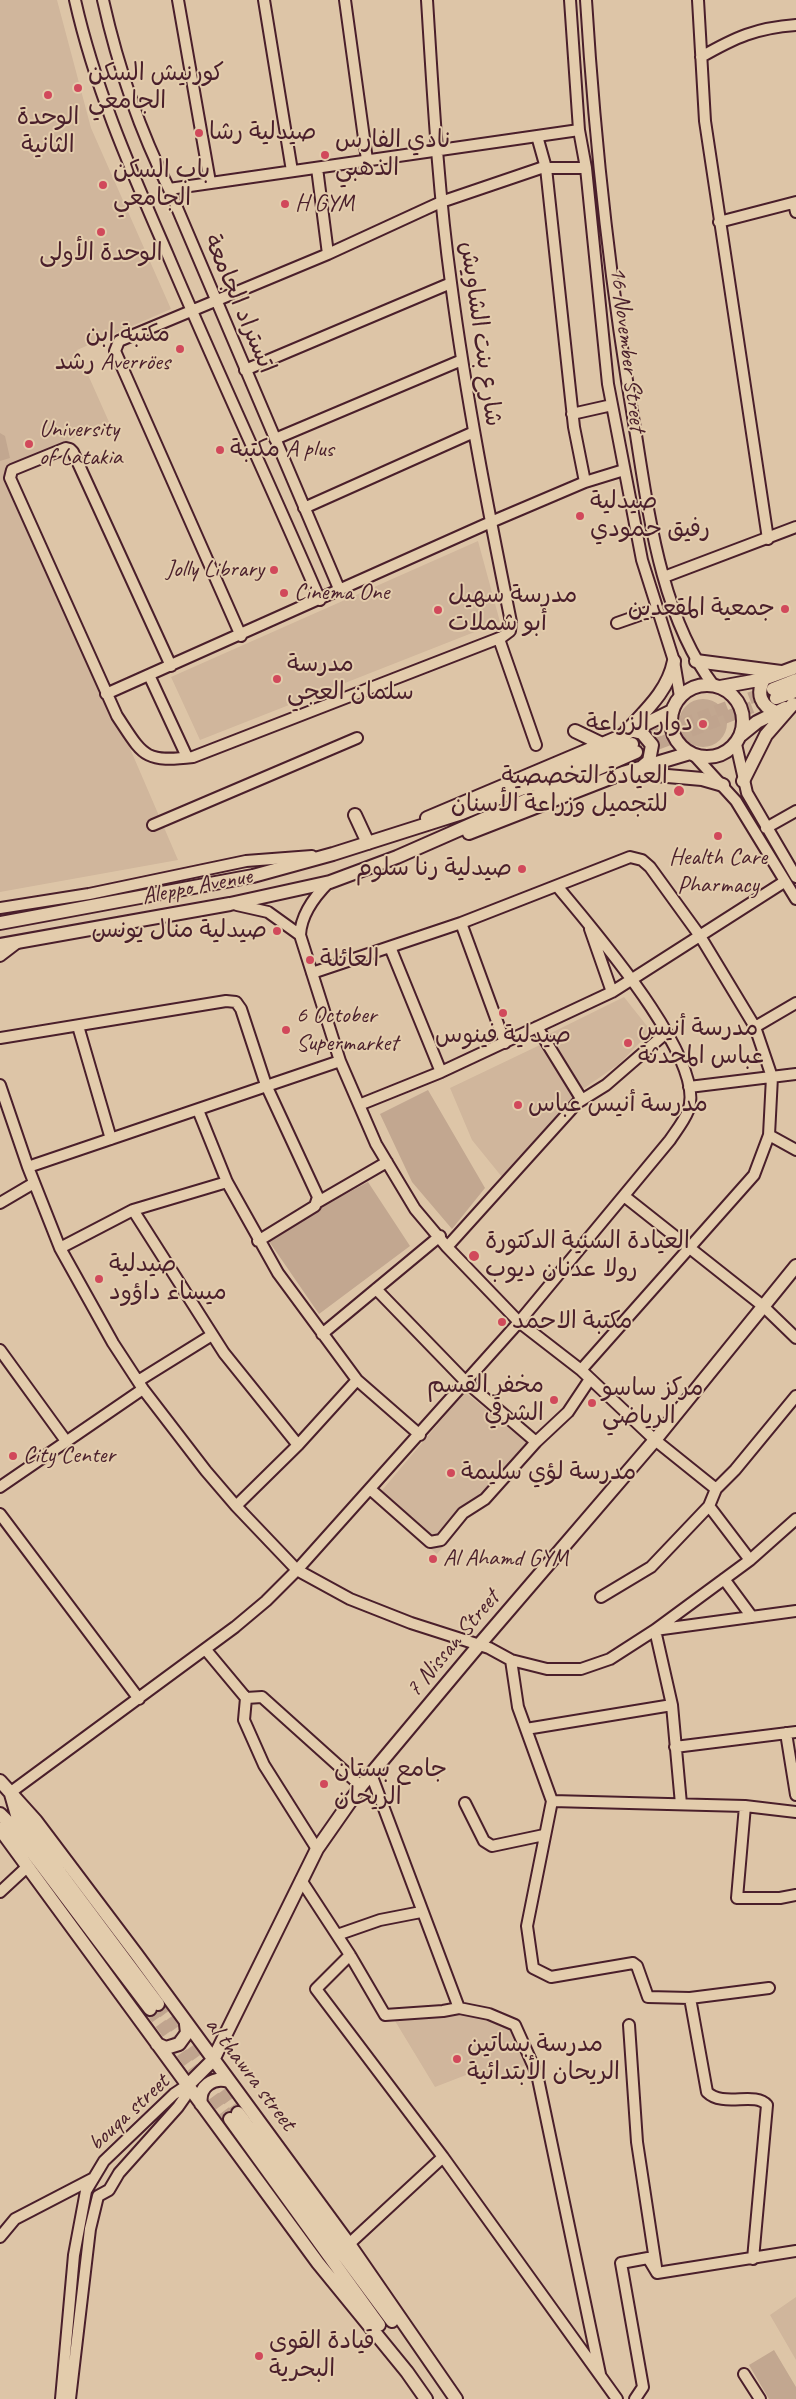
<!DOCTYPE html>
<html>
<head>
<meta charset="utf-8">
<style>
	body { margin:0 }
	canvas { display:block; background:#ddc5a7 }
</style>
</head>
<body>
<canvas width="796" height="2399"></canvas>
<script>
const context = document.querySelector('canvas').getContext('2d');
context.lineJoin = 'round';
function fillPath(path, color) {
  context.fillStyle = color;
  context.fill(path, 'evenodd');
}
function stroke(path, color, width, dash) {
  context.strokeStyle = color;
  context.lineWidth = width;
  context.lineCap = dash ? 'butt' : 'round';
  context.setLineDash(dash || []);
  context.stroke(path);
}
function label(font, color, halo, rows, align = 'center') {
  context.font = font + ' Caveat,"Playpen Sans Arabic",sans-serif';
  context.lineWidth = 4;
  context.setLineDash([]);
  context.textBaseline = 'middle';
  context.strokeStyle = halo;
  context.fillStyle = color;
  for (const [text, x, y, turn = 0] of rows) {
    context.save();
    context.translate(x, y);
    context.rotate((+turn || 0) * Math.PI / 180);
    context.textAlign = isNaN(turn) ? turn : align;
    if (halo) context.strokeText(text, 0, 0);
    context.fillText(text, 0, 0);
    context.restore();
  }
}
fillPath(new Path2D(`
	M0 0H57L91 128 171 309 77 350 109 422 9 467 178 860 0 892Z
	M478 541 500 622 200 740 171 677Z
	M624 997 651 1031 619 1064 583 1089 549 1034Z
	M542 1044 573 1098 502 1177 472 1140 450 1088Z
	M465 1392 529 1445 437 1554 373 1501Z
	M441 2013 469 2014 510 2028 526 2065 484 2082 479 2070 435 2087 392 2016Z
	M796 2297V2360L770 2315Z`), '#d0b69c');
fillPath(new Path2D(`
	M0 433 5 436 10 458 0 461Z
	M679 723a24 24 0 1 1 48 0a24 24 0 1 1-48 0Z
	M428 1090 485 1188 452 1229 412 1182 380 1114Z
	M368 1182 410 1246 319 1314 266 1237Z
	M774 2350 796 2387V2399H769L749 2365Z`), '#c2a790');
stroke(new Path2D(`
	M632 744 771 690
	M657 744 773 699
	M158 2004 238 2113
	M150 2009 230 2119`), '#c0a48e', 12, [12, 6]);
const minor = new Path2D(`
	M75 0C95 89 131 170 167 253 216 369 270 484 320 600
	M103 0C118 67 138 127 169 189L340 591
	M178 0 210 182
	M264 0 292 171
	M345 0 367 160
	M570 0 579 130 586 168 608 384 642 560 674 661 680 697
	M586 0C595 146 611 291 636 435 649 517 662 618 714 686
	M698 0 705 121 768 539
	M701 57C736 37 756 28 796 25
	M537 136 546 168 574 427 585 482
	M317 168 328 254
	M169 189 579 130
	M794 203 796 212
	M719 222 796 202
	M245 370 451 283
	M572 414 612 405
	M275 439 462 360
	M304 508 474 432
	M664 577 796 527
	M617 623 657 609
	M241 636 115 351 119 341 328 254 441 202 541 168H586
	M499 639 536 745
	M171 666 73 452 70 449 66 448 12 470 10 478 117 716C143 755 143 763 193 757L502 637 510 631 511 622C488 509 466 397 451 283 438 189 433 95 427 0
	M149 675 187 757
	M106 694 491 522 585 482 624 470
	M736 744 747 793 796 877
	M694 755 736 801 796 899
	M153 825 357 738
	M766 828 796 811
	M329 882C315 896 301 914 300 935L340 1061 376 1144 415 1209 447 1247 519 1322 581 1370 655 1440 716 1489
	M237 905 268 912 300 935
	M0 908 89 894 246 861 312 856
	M461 923 505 1043
	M590 929 612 992
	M390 947 441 1072
	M0 956 17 943
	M312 973 461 923 630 857 642 860 650 867 700 936 755 1027 772 1077 769 1135 754 1175 581 1370
	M78 1026 111 1139
	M537 1027 582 1100
	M755 1027 796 1003
	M0 1038 226 1001 236 1002 241 1009 266 1085 318 1197 315 1206 258 1241
	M0 1085 28 1167 60 1248 113 1343 143 1389 206 1471 236 1506 297 1570 350 1599 411 1623 489 1648 511 1660 547 1669H581L610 1659 655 1630 750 1560 796 1519
	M689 1087 796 1074
	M359 1105 441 1072 612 992 784 882
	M198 1110 227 1182 278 1273 357 1380 420 1435
	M769 1135 796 1150
	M28 1167 340 1061
	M624 1196 763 1306 796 1338
	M318 1202 387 1162
	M0 1203 34 1183
	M133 1210 224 1353 298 1445
	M447 1247 577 1103 606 1085 666 1033
	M60 1248 133 1210 227 1182
	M322 1334 440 1236
	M0 1350 66 1441
	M138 1381 212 1335
	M536 1442 568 1412 590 1379
	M0 1487 143 1389
	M370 1489 430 1542 441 1540 463 1513 485 1499 536 1442 466 1382 376 1289
	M236 1506 298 1445 357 1380
	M709 1506 750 1560
	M0 1514 139 1699
	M724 1579 752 1617
	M601 1597 651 1567 709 1506 716 1489 735 1470 796 1396
	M206 1650 246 1698 262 1697 361 1786
	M511 1660 518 1707 552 1801 745 1806 796 1812
	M246 1698 244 1720 264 1765 317 1849
	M526 1729 672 1705
	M786 1733 796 1795
	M675 1747 796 1732
	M371 1774 459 2008
	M11 1792 235 1627 266 1601 297 1570 519 1322 670 1140C676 1131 684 1121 688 1111 709 1061 588 924 557 886
	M552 1801 527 1926 533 1968 551 1977 633 1963 637 1966 648 1997 690 1998 707 2092C723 2108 755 2091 767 2105L753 2259
	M465 1803 484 1841 492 1846 544 1835
	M681 1804 672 1705 655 1630 796 1611
	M745 1806 737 1898H780L796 1895
	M301 1880 350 1955 385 2015 443 2011 459 2008 489 2014 515 2025 537 2074 600 2374
	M0 1892 27 1867
	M337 1935 380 1920 421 1912
	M350 1955 316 1989 443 2157 617 2399
	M690 1998 769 1988
	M629 2025 637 2142 656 2267
	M0 2237 15 2219 92 2179
	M349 2244 443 2157
	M744 2374 760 2399
	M61 2399 74 2255 86 2191 104 2161 174 2094 189 2084
	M70 2399 90 2229 98 2196 109 2190 119 2173 178 2107 185 2097 189 2084
	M635 2399 643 2387 621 2263 648 2258 657 2273 796 2251`);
const major = new Path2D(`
	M696 661 781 672
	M764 679C756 694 761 706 776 712
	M671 721a36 36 0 1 1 72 0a36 36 0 1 1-72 0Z
	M720 687 764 679 796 667
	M773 689 796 680
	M776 698 796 691
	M575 731 602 744
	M634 731 642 733 652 745 649 761 643 766
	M626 732C646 710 668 691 674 661
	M741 735 757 722 785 708
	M633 773 702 779 723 785
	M743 781 766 735 793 704
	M355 815 368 843
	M427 818 621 736 672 711
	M469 833 623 773 690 753
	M0 923 253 876 333 854 462 813 632 744
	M0 945 230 904 330 882 397 857 636 752
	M0 1781 36 1821 137 1955 349 2244 456 2399
	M11 1794 17 1815 158 2004
	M0 1814 12 1826 150 2009
	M0 1829 318 2263 407 2372 426 2399
	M157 2044 166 2048 179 2044 187 2033 186 2024
	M189 2084 213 2060 317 1849 361 1786 479 1645 655 1440 796 1266
	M201 2104C198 2087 213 2076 229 2081
	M238 2113 392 2321
	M230 2119 379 2325`);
stroke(minor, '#4a1f2b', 14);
stroke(major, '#4a1f2b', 16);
stroke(minor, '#e3ccac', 10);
stroke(major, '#e3ccac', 12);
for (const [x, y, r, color] of [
	[78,88,5,"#d1495b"],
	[48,95,5,"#d1495b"],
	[199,133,5,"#d1495b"],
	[325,155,5,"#d1495b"],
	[103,185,5,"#d1495b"],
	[285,204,5,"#d1495b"],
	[101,232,5,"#d1495b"],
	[180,349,5,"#d1495b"],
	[29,444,5,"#d1495b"],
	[220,450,5,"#d1495b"],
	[580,516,5,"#d1495b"],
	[274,570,5,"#d1495b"],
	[284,593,5,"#d1495b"],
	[785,609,5,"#d1495b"],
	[438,610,5,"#d1495b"],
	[277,679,5,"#d1495b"],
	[703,724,5,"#d1495b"],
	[679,791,6,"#d1495b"],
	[718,836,5,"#d1495b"],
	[522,869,5,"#d1495b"],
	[277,931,5,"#d1495b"],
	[310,960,5,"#d1495b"],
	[503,1013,5,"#d1495b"],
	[286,1030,5,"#d1495b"],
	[628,1043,5,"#d1495b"],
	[518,1105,5,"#d1495b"],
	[474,1256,6,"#d1495b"],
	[99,1279,5,"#d1495b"],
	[502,1322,5,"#d1495b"],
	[554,1400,5,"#d1495b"],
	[592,1403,5,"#d1495b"],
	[13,1456,5,"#d1495b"],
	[451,1473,5,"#d1495b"],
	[433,1559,5,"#d1495b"],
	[324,1784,5,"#d1495b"],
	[457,2059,5,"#d1495b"],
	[259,2356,5,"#d1495b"]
]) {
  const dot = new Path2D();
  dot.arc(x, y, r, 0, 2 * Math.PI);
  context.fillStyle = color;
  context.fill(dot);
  stroke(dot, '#e3ccac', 2);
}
label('24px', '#4a1f2b', '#e3ccac', [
	["كورنيش السكن",88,74],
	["الجامعي",88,102],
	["الوحدة",48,118,"center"],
	["الثانية",48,146,"center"],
	["صيدلية رشا",209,133],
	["نادي الفارس",335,141],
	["الذهبي",335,169],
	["باب السكن",113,171],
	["الجامعي",113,199],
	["H GYM",295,204],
	["الوحدة الأولى",101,254,"center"],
	["مكتبة ابن",170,335,"right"],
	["رشد Averröes",170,363,"right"],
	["University",39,430],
	["of Latakia",39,458],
	["مكتبة A plus",230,450],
	["صيدلية",590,502],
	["رفيق حمودي",590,530],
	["Jolly Library",264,570,"right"],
	["Cinema One",294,593],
	["مدرسة سهيل",448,596],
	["أبو شملات",448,624],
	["جمعية المقعدين",775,609,"right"],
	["مدرسة",287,665],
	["سلمان العجي",287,693],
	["دوار الزراعة",693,724,"right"],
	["العيادة التخصصية",668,777,"right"],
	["للتجميل وزراعة الأسنان",668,805,"right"],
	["Health Care",718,858,"center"],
	["Pharmacy",718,886,"center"],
	["صيدلية رنا سلوم",512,869,"right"],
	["صيدلية منال يونس",267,931,"right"],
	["العائلة",320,960],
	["6 October",296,1016],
	["Supermarket",296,1044],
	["مدرسة أنيس",638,1029],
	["عباس المحدثة",638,1057],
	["صيدلية فينوس",503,1036,"center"],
	["مدرسة أنيس عباس",528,1105],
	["العيادة السنية الدكتورة",485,1242],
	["رولا عدنان ديوب",485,1270],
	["صيدلية",109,1265],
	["ميساء داؤود",109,1293],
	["مكتبة الاحمد",512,1322],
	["مخفر القسم",544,1386,"right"],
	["الشرقي",544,1414,"right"],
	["مركز ساسو",602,1389],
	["الرياضي",602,1417],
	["City Center",23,1456],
	["مدرسة لؤي سليمة",461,1473],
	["Al Ahamd GYM",443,1559],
	["جامع بستان",334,1770],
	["الريحان",334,1798],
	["مدرسة بساتين",467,2045],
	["الريحان الأبتدائية",467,2073],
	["قيادة القوى",269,2342],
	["البحرية",269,2370]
], 'left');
label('24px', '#4a1f2b', '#e3ccac', [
	["اتستراد الجامعة",239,304,67],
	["شارع بنت الشاويش",480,334,82],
	["16 November Street",627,349,83],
	["Aleppo Avenue",197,887,-11],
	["7 Nissan Street",453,1644,-50],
	["al thawra street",250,2074,53],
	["bouqa street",129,2113,-43]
]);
</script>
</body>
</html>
